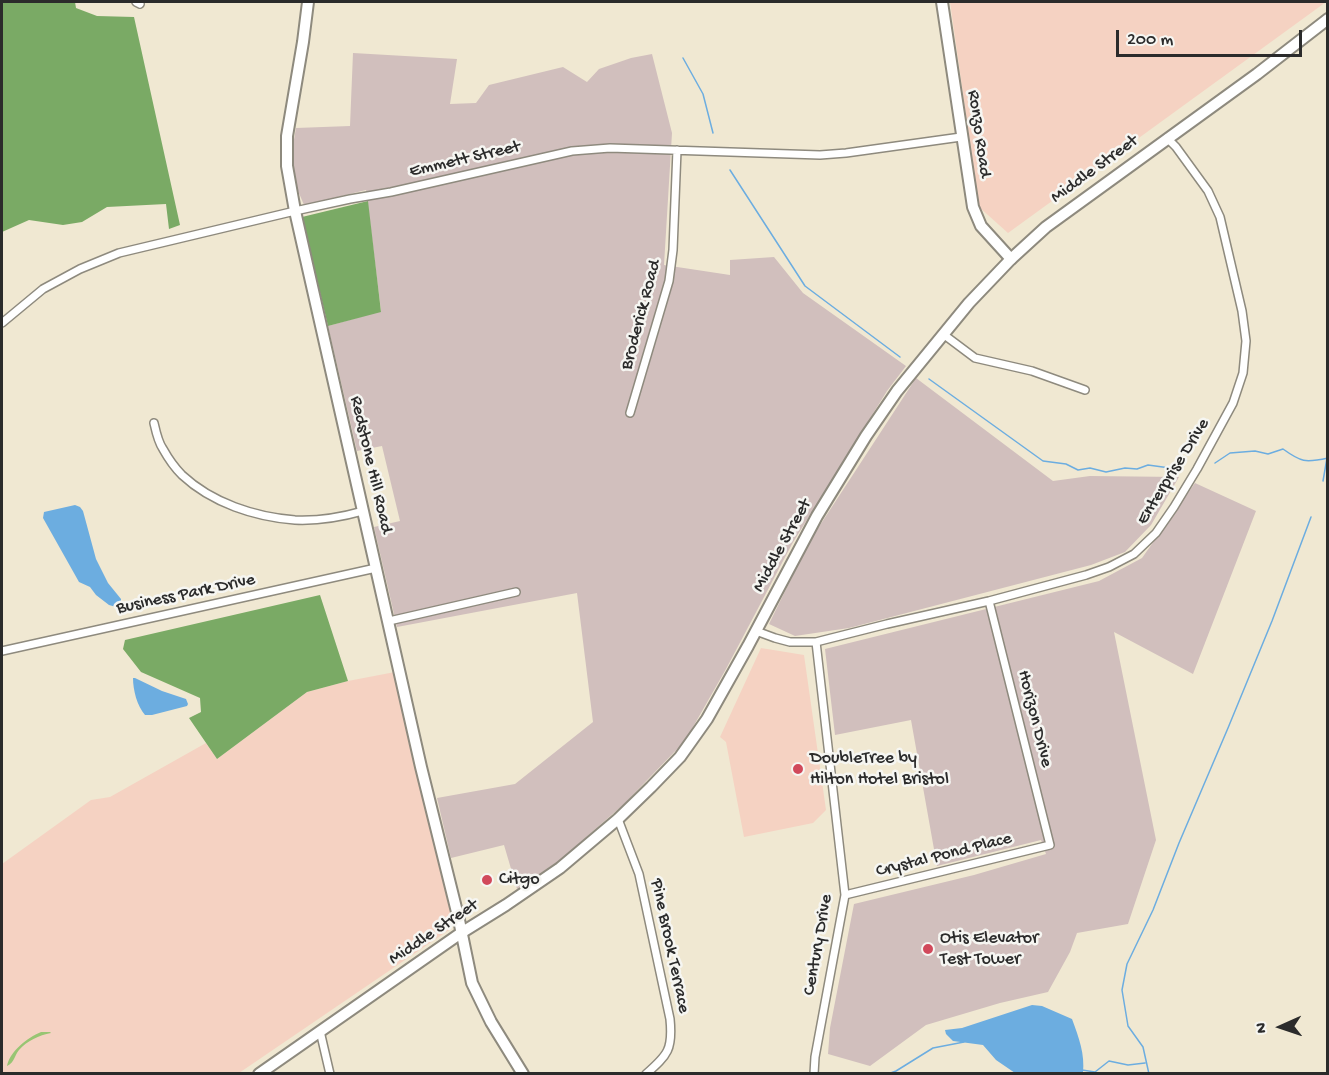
<!DOCTYPE html>
<html>
<head>
<meta charset="utf-8">
<style>
	body { margin:0 }
	#map { position:relative; width:1329px; height:1075px; overflow:hidden; background:#f0e8d2; font-family:"Gochi Hand",sans-serif }
	canvas { display:block }
	.frame { position:absolute; inset:0; border:3px solid #2b2b2b; pointer-events:none }
	.north { position:absolute; left:1251px; top:997px; width:60px; height:60px; -webkit-text-stroke:4px #f6f6f2; paint-order:stroke; rotate:267deg; font-size:16px; font-weight:700; line-height:24px; text-align:center; color:#2b2b2b }
	.north::after { content:''; display:block; margin:auto; width:21px; height:27px; background:#2b2b2b; clip-path:polygon(50% 0,100% 100%,50% 72%,0 100%) }
	.scale { position:absolute; left:1116px; top:30px; width:186px; height:27px; box-sizing:border-box; border:3px solid #2b2b2b; border-top:0; padding-left:8px; font-size:18px; line-height:21px; white-space:nowrap; color:#2b2b2b; -webkit-text-stroke:4px #f6f6f2; paint-order:stroke }
</style>
</head>
<body>
<div id="map">
<canvas width="1329" height="1075"></canvas>
<div class="frame"></div>
<div class="north">N</div>
<div class="scale">200 m</div>
</div>
<script>
const context = document.querySelector('canvas').getContext('2d');
context.lineJoin = 'round';
function fillPath(path, color) {
  context.fillStyle = color;
  context.fill(path, 'evenodd');
}
function stroke(path, color, width, dash) {
  context.strokeStyle = color;
  context.lineWidth = width;
  context.lineCap = dash ? 'butt' : 'round';
  context.setLineDash(dash || []);
  context.stroke(path);
}
function label(font, color, halo, rows, align = 'center') {
  context.font = font + ' "Gochi Hand",sans-serif';
  context.lineWidth = 5;
  context.setLineDash([]);
  context.textBaseline = 'middle';
  context.strokeStyle = halo;
  context.fillStyle = color;
  for (const [text, x, y, turn = 0] of rows) {
    context.save();
    context.translate(x, y);
    context.rotate((+turn || 0) * Math.PI / 180);
    context.textAlign = isNaN(turn) ? turn : align;
    if (halo) context.strokeText(text, 0, 0);
    context.fillText(text, 0, 0);
    context.restore();
  }
}
fillPath(new Path2D(`
	M950 2H1326L1008 233 979 207Z
	M761 648 804 655 826 810 813 823 744 837 726 742 720 737Z
	M395 672 452 921V928L239 1073H2V864L91 800 110 797 206 743 217 759 307 692 348 681Z`), '#f5d2c2');
fillPath(new Path2D(`
	M353 53 457 59 450 104 476 103 489 85 563 67 587 82 599 69 631 58 652 54 672 133 664 265 730 275V260L774 257 803 293 906 366 887 391 792 544 726 669 685 741 624 804 560 860 517 889 504 845 451 858 437 798 515 784 593 722 577 593 397 627 374 527 400 521 382 446 357 451 328 326 381 311 366 190 304 205 296 186 292 151 296 128 350 126Z
	M916 378 1053 481 1090 476 1179 477 1151 525 1125 552 1091 565 849 628 795 636 769 624 809 542Z
	M1195 483 1256 511 1193 674 1114 632 1156 840 1128 924 1077 933 1070 952 1048 992 1000 1003 926 1025 870 1066 828 1054 830 1028 854 904 974 875 1046 854 1041 840 937 866 911 720 835 735 825 649 1099 581 1142 558Z`), '#d1bfbd');
fillPath(new Path2D(`
	M41 1032H50L51 1033C39 1035 27 1041 19 1050 14 1056 15 1062 7 1066 10 1051 27 1038 41 1032Z`), '#98c573');
fillPath(new Path2D(`
	M2 2H75L76 8 97 16 134 17 180 225 169 229 166 204 107 207 82 222 63 225 29 220 2 232Z
	M368 201 381 312 328 326 302 217Z
	M320 595 348 681 307 692 217 759 189 718 201 712 200 698 141 672 123 649 125 640Z`), '#7aaa65');
fillPath(new Path2D(`
	M75 505 80 507 83 511 96 559 108 583 121 599V602L116 607 109 605 96 595 90 587 79 582 43 518 44 512Z
	M133 678H135L162 691 186 699 188 704 187 706 152 715H145C137 706 133 690 133 678Z
	M1032 1005 1042 1006 1072 1019C1079 1038 1085 1054 1083 1073H1015L996 1060 983 1045 953 1041 946 1034 945 1030 962 1028Z`), '#6cade0');
stroke(new Path2D(`
	M683 58 703 94 713 133
	M730 170 805 286 900 357
	M929 379 1043 461 1066 464 1078 470 1090 468 1106 472 1125 468 1137 469 1148 465 1170 468H1179
	M1215 463 1230 453 1255 451 1268 454 1283 449C1301 462 1305 463 1328 458
	M1323 481 1327 458
	M1082 1070 1095 1072 1109 1061 1128 1065 1145 1063
	M888 1074 896 1071 933 1048 964 1042
	M1149 1074 1143 1047 1128 1026 1122 990 1127 964 1153 910 1179 843 1228 728 1272 621 1311 517`), '#6cade0', 1.5);
const street = new Path2D(`
	M136 2 140 4
	M2 323 43 289 80 269 119 253 295 211 350 199 391 192 572 151 610 148 820 155 846 153 961 137
	M943 334 975 358 1032 371 1085 390
	M630 413 669 281 673 250 677 150
	M154 423C156 432 158 442 163 449 168 458 175 468 182 475 212 503 255 517 295 520 318 521 342 517 363 511
	M389 621 516 592
	M756 631 775 638 790 642H816L887 624 989 601 1086 575 1109 567 1134 554 1156 533 1174 507 1197 469 1233 403 1243 373 1246 341 1242 311 1220 217 1208 191 1176 147 1167 138
	M2 651 376 568
	M618 819 639 874 670 1019C673 1049 668 1055 646 1074
	M845 895 1050 845 989 601
	M320 1031 330 1074
	M814 1074 815 1057 845 895 816 642`);
const secondary = new Path2D(`
	M308 2 303 42 287 136V166L295 211 421 767 459 920 472 983 491 1022 523 1074
	M942 2 973 207 981 226 1011 259`);
const primary = new Path2D(`
	M259 1074 461 933 506 905 560 868 618 819 651 787 680 757 707 719 748 646 817 516 866 436 897 391 969 303 1011 259 1046 227 1257 74 1328 19`);
stroke(street, '#8e8a7e', 10);
stroke(secondary, '#8e8a7e', 14);
stroke(primary, '#8e8a7e', 14);
stroke(street, '#fff', 7);
stroke(secondary, '#fff', 10);
stroke(primary, '#fff', 10);
for (const [x, y, r, color] of [
	[798,769,6,"#d1495b"],
	[487,880,6,"#d1495b"],
	[928,949,6,"#d1495b"]
]) {
  const dot = new Path2D();
  dot.arc(x, y, r, 0, 2 * Math.PI);
  context.fillStyle = color;
  context.fill(dot);
  stroke(dot, '#f6f6f2', 2);
}
label('18px', '#2b2b2b', '#f6f6f2', [
	["Ronzo Road",978,134,82],
	["Emmett Street",465,160,-13],
	["Middle Street",1095,170,-36],
	["Broderick Road",642,315,-75],
	["Redstone Hill Road",370,465,77],
	["Enterprise Drive",1174,472,-58],
	["Middle Street",783,546,-61],
	["Business Park Drive",186,595,-12],
	["Horizon Drive",1034,719,76],
	["Crystal Pond Place",944,856,-14],
	["Middle Street",434,933,-34],
	["Century Drive",819,945,-80],
	["Pine Brook Terrace",669,946,78]
]);
label('18px', '#2b2b2b', '#f6f6f2', [
	["DoubleTree by",810,759],
	["Hilton Hotel Bristol",810,780],
	["Citgo",499,880],
	["Otis Elevator",940,939],
	["Test Tower",940,960]
], 'left');
</script>
</body>
</html>
